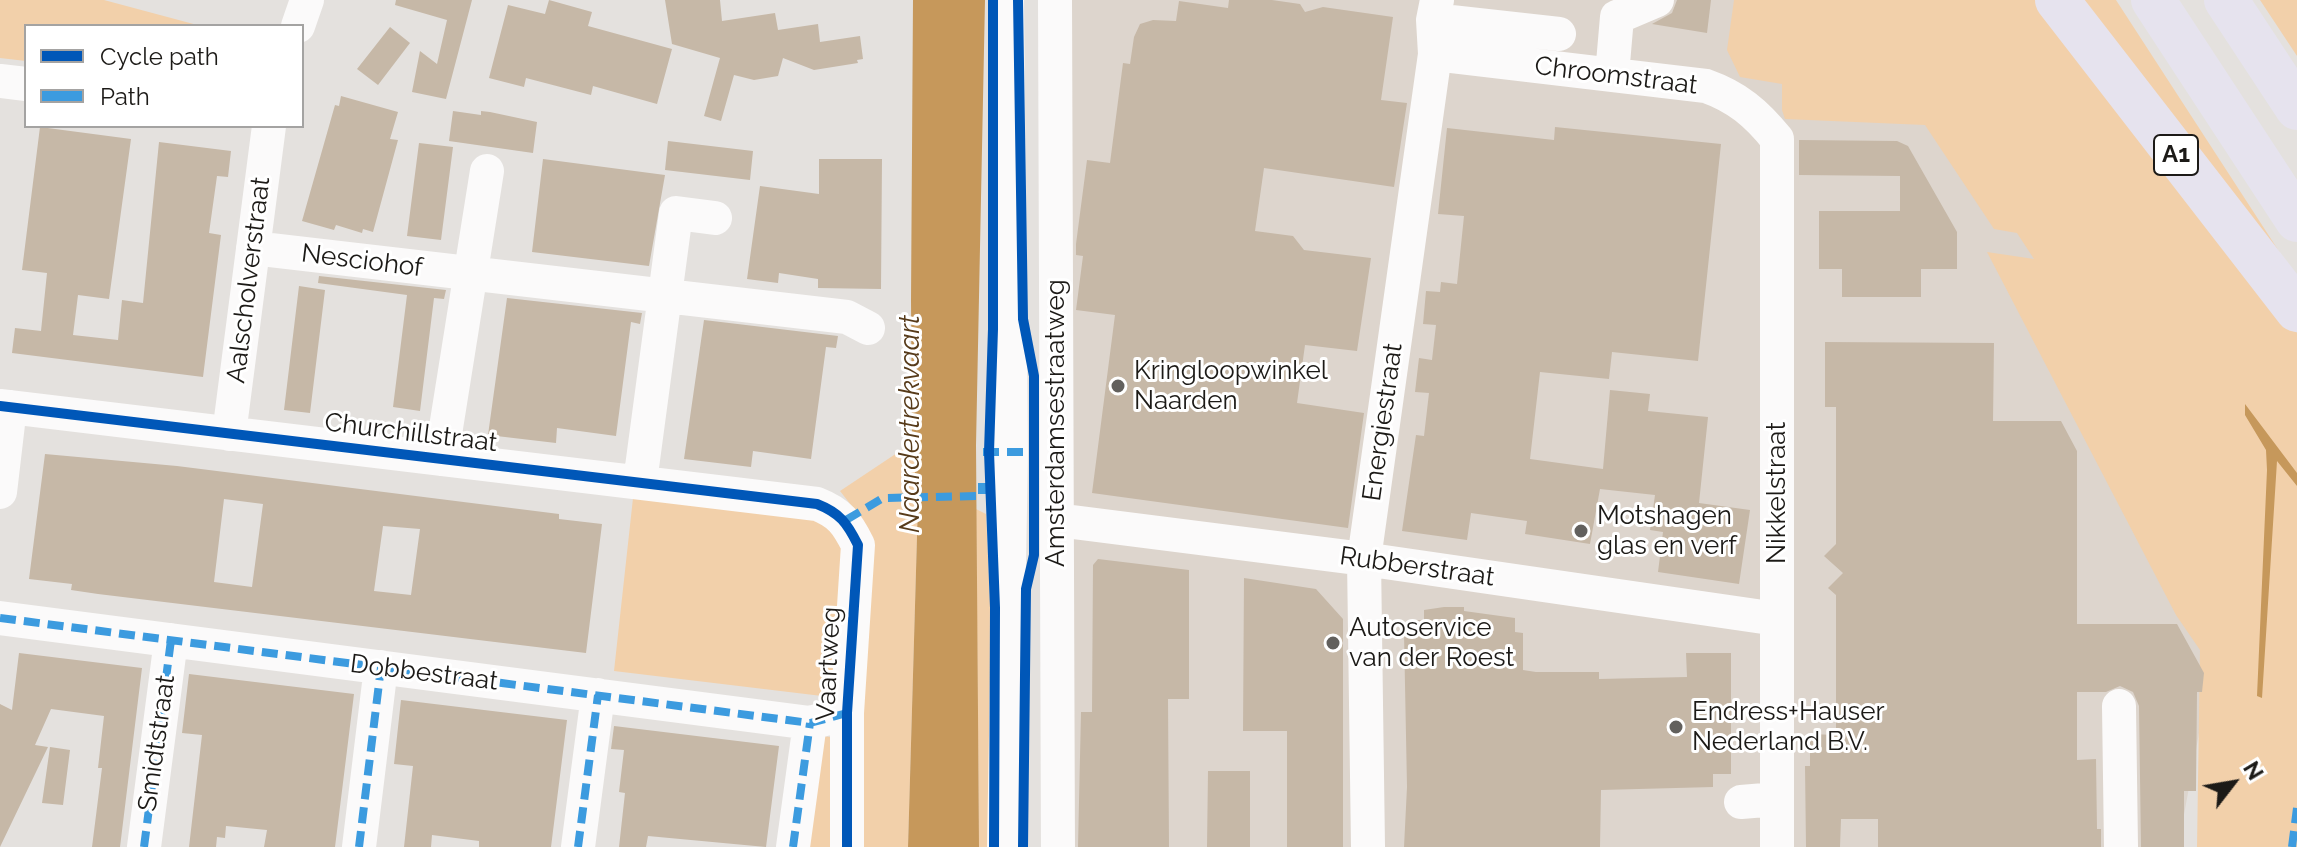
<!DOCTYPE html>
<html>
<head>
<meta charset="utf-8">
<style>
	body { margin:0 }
	#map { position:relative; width:2297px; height:847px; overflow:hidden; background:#e4e1de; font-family:Raleway,sans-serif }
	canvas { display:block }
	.legend { position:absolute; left:24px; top:24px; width:280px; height:104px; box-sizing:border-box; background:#fff; border:2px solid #a4a3a2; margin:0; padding:10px 14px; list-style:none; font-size:24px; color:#1c1a17 }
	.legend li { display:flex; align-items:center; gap:16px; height:40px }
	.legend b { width:40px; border:2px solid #a4a3a2 }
	.north { position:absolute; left:2193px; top:743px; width:80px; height:80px; -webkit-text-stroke:6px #fff; paint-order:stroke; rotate:59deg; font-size:22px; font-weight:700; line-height:32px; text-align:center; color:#1c1a17 }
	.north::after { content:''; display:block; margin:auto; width:28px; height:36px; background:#1c1a17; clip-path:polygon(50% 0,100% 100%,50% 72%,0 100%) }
</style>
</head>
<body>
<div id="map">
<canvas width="2297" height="847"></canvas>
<ul class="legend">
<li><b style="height:10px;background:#0057b8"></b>Cycle path</li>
<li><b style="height:10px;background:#3c9bdf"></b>Path</li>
</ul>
<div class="north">N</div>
</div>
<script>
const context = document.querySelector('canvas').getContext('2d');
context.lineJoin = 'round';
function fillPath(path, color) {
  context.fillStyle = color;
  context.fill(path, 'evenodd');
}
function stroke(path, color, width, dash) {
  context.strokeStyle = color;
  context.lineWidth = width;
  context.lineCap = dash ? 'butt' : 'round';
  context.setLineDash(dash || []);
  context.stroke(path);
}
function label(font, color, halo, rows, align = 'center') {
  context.font = font + ' Raleway,sans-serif';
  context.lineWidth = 6;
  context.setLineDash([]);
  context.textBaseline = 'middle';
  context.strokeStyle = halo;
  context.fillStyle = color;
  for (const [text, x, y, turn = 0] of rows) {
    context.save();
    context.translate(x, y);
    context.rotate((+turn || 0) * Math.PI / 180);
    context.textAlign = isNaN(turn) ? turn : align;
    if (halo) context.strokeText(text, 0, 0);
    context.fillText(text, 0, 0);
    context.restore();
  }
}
fillPath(new Path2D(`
	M1055 0H1945L2252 446 2178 847H1068Z`), '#ddd5cd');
fillPath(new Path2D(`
	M0 0H104L201 26H26V61L0 58Z
	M1734 0H2038L2297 333V847H2197L2200 650 2176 615 1987 252 2034 259 2017 233 1994 229 1925 125 1785 119 1782 110V84L1740 77 1727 50Z
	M2075 0H2116L2297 279Z
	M2260 0H2297V56Z
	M912 443 918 502 908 847H855L858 514 840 491Z
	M634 489 827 517 845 547 833 690 822 696 614 671Z
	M976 509 986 514 990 601 989 847H979Z
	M820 736 831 737 832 847H806Z`), '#f2d0aa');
fillPath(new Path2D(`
	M913 0H985L976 445 979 847H908L918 502 912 443 911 300Z
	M2245 404 2297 473V486L2277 461 2262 698 2257 696 2267 470 2266 450 2245 415Z`), '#c6985b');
fillPath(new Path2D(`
	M396 0H472L446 99 412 92 420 51 437 64 447 20 395 5Z
	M549 0 592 12 588 26 672 49 657 104 593 86 591 95 526 78 524 87 489 78 508 5 545 14Z
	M665 0H720L722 21 775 13 778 30 818 24 820 42 860 36 863 59 857 60 858 63 814 70 783 58 778 76 754 80 734 75 721 121 704 116 720 58 672 44Z
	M1229 0H1272L1300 4 1305 12 1323 7 1393 17 1381 100 1407 103 1394 187 1264 168 1255 231 1293 236 1304 250 1371 258 1357 351 1305 345 1297 403 1364 413 1348 528 1092 493 1115 315 1076 310 1083 256 1076 255V244L1087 160 1110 163 1123 63 1130 64 1134 37 1140 24 1153 20 1176 21 1179 1 1228 8Z
	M1677 0H1711L1707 33 1652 24 1672 13Z
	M390 27 410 43 378 85 357 69Z
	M341 96 398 112 390 139 398 140 373 232 363 229 362 233 336 225 334 230 302 221 335 105 339 106Z
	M453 111 481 115V111L490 112 537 122 533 153 449 141Z
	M40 127 131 139 109 299 78 295 73 335 118 340 122 300 143 303 159 142 231 151 228 177 217 176 209 233 221 235 203 377 12 353 15 328 41 331 47 273 22 270Z
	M1555 127 1721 144 1698 361 1612 352 1609 379 1540 372 1530 459 1603 469 1610 390 1650 394 1648 411 1708 417 1699 503 1750 510 1739 584 1658 572 1663 532 1650 530 1655 495 1600 489 1590 544 1525 534 1527 521 1471 513 1467 540 1402 531 1416 435 1424 436 1429 393 1415 392 1419 358 1432 360 1436 325 1423 324 1426 291 1440 292 1441 282 1457 284 1464 216 1438 214 1447 128 1554 140Z
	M1799 140 1897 141 1908 146 1957 232V269H1921V297H1842V269H1819V211H1900V176L1799 175Z
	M668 141 753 151 750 180 665 170Z
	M419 143 453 147 441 240 407 236Z
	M543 159 665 175 649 266 532 252Z
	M819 159H882L881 289 818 288V279L779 273 778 283 747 279 760 186 819 194Z
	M319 276 446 290 444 299 434 298 420 411 393 407 407 295 318 283Z
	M299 286 325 290 310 413 284 410Z
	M507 298 642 313 640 324 631 322 616 436 557 428 556 443 488 435Z
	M704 320 838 336 836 348 826 347 811 459 753 451 751 467 684 459Z
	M1825 342 1994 343 1993 421H2061L2077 451V624H2177L2204 673 2202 692H2197L2196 791H2184V847H2141L2139 706 2133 692 2120 686 2106 692H2077V760L2096 759 2097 829H2101V847H1878V819H1841L1840 847H1806L1805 766H1810V734L1836 735V595L1828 588 1843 573 1824 556 1836 544V407H1825Z
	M45 454 177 466 559 514V519L602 524 586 653 98 594 71 590 72 584 29 579ZM224 499 263 504 252 587 214 582ZM383 526 420 529 411 595 374 591Z
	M1098 559 1189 570V699H1168L1169 847H1078L1081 712H1092L1093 565Z
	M1244 578 1316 589 1343 619V847H1287V731H1243Z
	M1444 607H1464V611L1515 618V632L1523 633V670L1536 672H1599V679L1687 677 1686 653H1731V774H1713V787L1601 790 1600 847H1404L1407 787 1404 633H1412V620H1424V610Z
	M19 653 142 668 120 847H92L102 768H98L104 716 51 709 35 745 48 747 0 847V704L12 710Z
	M189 674 354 694 335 847H264L267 830 226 826 225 838 217 837 216 847H189L202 735 182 733Z
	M401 700 567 720 551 847H479V841L432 835 431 847H404L413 766 394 764Z
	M614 726 779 746 766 847 648 836 646 847H619L625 793 619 792 624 750 611 749Z
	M50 747 70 750 63 805 42 803Z
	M1208 771H1250V847H1207Z`), '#c6b8a7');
stroke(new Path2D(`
	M1055 0 1058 847
	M1433 20 1559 34
	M298 26 307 0
	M1435 54 1706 86C1737 97 1756 113 1777 139V847
	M1612 75 1617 17 1657 0
	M0 81 26 84
	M253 248 847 317 868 328
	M0 406 817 504C840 513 847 523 858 545L847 713V847
	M229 434 269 126
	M441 459 487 171
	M640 482 676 213 715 218
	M0 492 10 407
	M1057 520 1364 559 1777 619
	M0 618 810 723 847 713
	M2119 706 2121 847
	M1741 802 1777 799
	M144 847 171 640
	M359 847 381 667
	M578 847 598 695
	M793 847 810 723
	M1004 847 1011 452 1007 0
	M1368 847 1364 559 1435 54 1433 20 1437 0`), '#fbfafa', 34);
stroke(new Path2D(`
	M2057 0 2297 310
	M2153 0 2297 220
	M2226 0 2297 108`), '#e6e3ee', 44);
stroke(new Path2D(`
	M983 452H1035
	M846 520 883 498 982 496V483
	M0 618 810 723 847 713
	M144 847 171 640
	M359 847 381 667
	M578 847 598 695
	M793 847 810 723
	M2292 847 2297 808`), '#3c9bdf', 8, [16, 8]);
stroke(new Path2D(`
	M993 0V329L989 452 995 608 994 847
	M1018 0 1023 319 1034 376V555L1026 589 1023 847
	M0 406 817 504C840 513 847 523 858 545L847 713V847`), '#0057b8', 10);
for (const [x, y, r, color] of [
	[1118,386,8,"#62605d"],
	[1581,531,8,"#62605d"],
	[1333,643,8,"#62605d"],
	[1676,727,8,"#62605d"]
]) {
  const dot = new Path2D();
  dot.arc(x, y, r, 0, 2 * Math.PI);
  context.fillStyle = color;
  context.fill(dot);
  stroke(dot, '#fff', 3);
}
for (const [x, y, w] of [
	[2176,155,44]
]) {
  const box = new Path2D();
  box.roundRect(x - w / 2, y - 20, w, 40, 6);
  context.fillStyle = '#fff';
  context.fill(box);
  stroke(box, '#1c1a17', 2);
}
label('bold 24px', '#1c1a17', null, [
	["A1",2176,155]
]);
label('26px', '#1c1a17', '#fff', [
	["Chroomstraat",1616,76,7],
	["Nesciohof",362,261,7],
	["Aalscholverstraat",249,280,-83],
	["Energiestraat",1383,422,-82],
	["Amsterdamsestraatweg",1056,423,-90],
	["Churchillstraat",411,433,7],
	["Nikkelstraat",1777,493,-90],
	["Rubberstraat",1417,567,8],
	["Vaartweg",829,664,-87],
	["Dobbestraat",424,673,7],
	["Smidtstraat",157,743,-82]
]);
label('26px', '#1c1a17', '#fff', [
	["Kringloopwinkel",1134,371],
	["Naarden",1134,401],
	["Motshagen",1597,516],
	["glas en verf",1597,546],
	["Autoservice",1349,628],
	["van der Roest",1349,658],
	["Endress+Hauser",1692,712],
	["Nederland B.V.",1692,742]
], 'left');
label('italic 28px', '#573b1a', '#fff', [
	["Naardertrekvaart",911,424,-90]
]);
</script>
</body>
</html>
